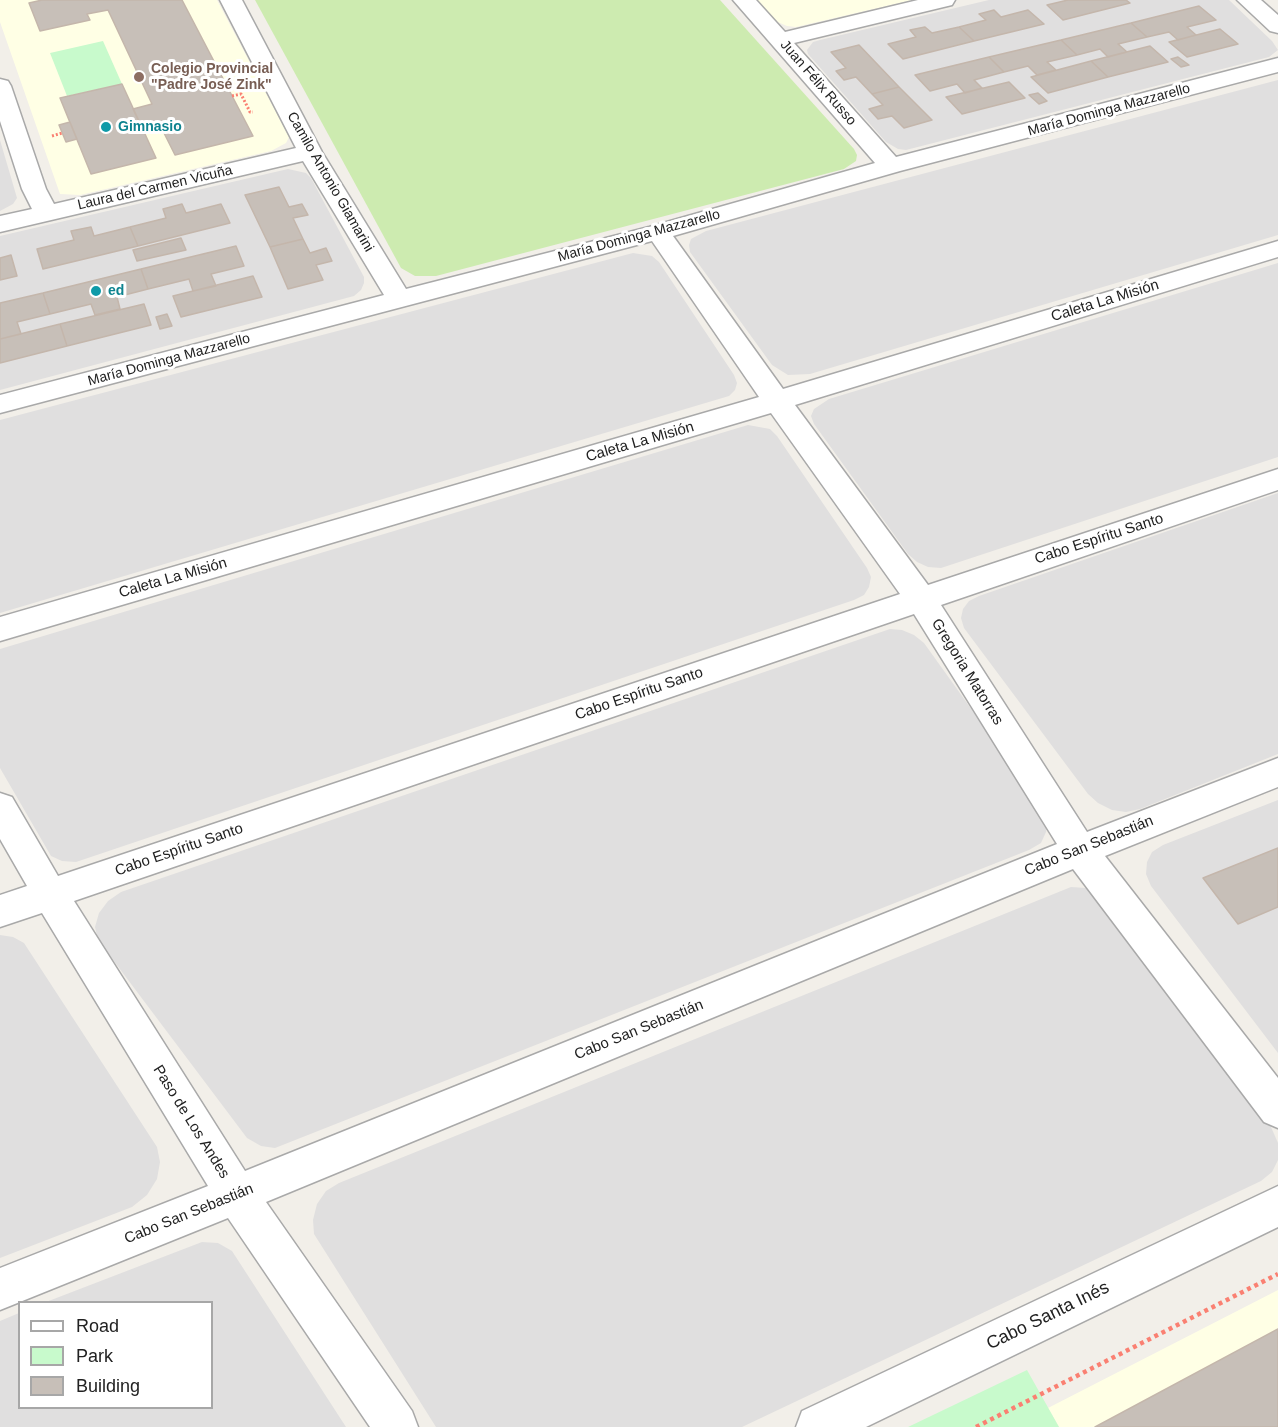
<!DOCTYPE html>
<html>
<head>
<meta charset="utf-8">
<style>
	body { margin:0 }
	#map { position:relative; width:1278px; height:1427px; overflow:hidden; background:#f2efe9; font-family:Helvetica,sans-serif }
	canvas { display:block }
	.legend { position:absolute; left:18px; top:1301px; width:195px; height:108px; box-sizing:border-box; background:#fff; border:2px solid #a7a7a7; margin:0; padding:8px 10px; list-style:none; font-size:18px; color:#222 }
	.legend li { display:flex; align-items:center; gap:12px; height:30px }
	.legend b { width:30px; border:2px solid #a7a7a7 }
</style>
</head>
<body>
<div id="map">
<canvas width="1278" height="1427"></canvas>
<ul class="legend">
<li><b style="height:8px;background:#fff"></b>Road</li>
<li><b style="height:16px;background:#c8facc"></b>Park</li>
<li><b style="height:16px;background:#c7bfb8"></b>Building</li>
</ul>
</div>
<script>
const context = document.querySelector('canvas').getContext('2d');
context.lineJoin = 'round';
function fillPath(path, color) {
  context.fillStyle = color;
  context.fill(path, 'evenodd');
}
function stroke(path, color, width, dash) {
  context.strokeStyle = color;
  context.lineWidth = width;
  context.lineCap = dash ? 'butt' : 'round';
  context.setLineDash(dash || []);
  context.stroke(path);
}
function label(font, color, halo, rows, align = 'center') {
  context.font = font + ' Helvetica,sans-serif';
  context.lineWidth = 6;
  context.setLineDash([]);
  context.textBaseline = 'middle';
  context.strokeStyle = halo;
  context.fillStyle = color;
  for (const [text, x, y, turn = 0] of rows) {
    context.save();
    context.translate(x, y);
    context.rotate((+turn || 0) * Math.PI / 180);
    context.textAlign = isNaN(turn) ? turn : align;
    if (halo) context.strokeText(text, 0, 0);
    context.fillText(text, 0, 0);
    context.restore();
  }
}
fillPath(new Path2D(`
	M989 0H1229L1272 41 1278 50 1269 57 906 150 898 149 886 142 808 54 807 50 813 42 820 40Z
	M1278 80V235L810 374 788 375 772 365 690 252 689 245 691 239 706 231Z
	M0 140 17 198 13 204 0 211Z
	M288 169 306 173 311 178 364 277V283L361 290 354 296 0 390V236Z
	M633 253 652 256 659 262 734 375 737 383 735 390 729 396 0 613V420Z
	M1278 263V457L941 568 928 567 917 562 908 554 814 424 811 416 814 409 829 399Z
	M748 425 770 429 777 436 867 568 871 577 869 587 864 595 854 600 76 862 62 861 51 856 0 768V649Z
	M1278 493V754L1140 809 1126 812 1112 810 1098 803 1088 794 964 628 961 618 963 609 969 601 979 596Z
	M890 629 902 630 914 635 924 643 1043 809 1047 821 1046 832 1041 843 1029 850 275 1148 261 1146 247 1138 98 940 95 927 99 913 108 901 121 892Z
	M1278 800V1053L1151 886 1146 874 1147 862 1152 852 1163 845Z
	M1071 887 1086 888 1101 895 1112 905 1271 1127 1278 1143V1160L1272 1172 1261 1181 742 1427H436L314 1234 313 1220 317 1204 326 1191 339 1183Z
	M0 935 13 937 24 943 157 1147 160 1162 157 1179 147 1195 132 1207 0 1258Z
	M202 1242 218 1243 232 1251 346 1427H0V1321L19 1313 20 1408H212V1302H46Z`), '#e0dfdf');
fillPath(new Path2D(`
	M0 0H217L289 137 286 143 271 151 80 195 60 194 0 22Z
	M755 0H912L796 27 787 26 773 20Z
	M1278 1290V1427H1059L1048 1408Z`), '#ffffe5');
fillPath(new Path2D(`
	M255 0H720L854 149 857 155 856 161 844 169 436 276H415L401 268Z`), '#cdebb0');
fillPath(new Path2D(`
	M103 41 122 84 67 96 50 53Z
	M1027 1370 1059 1427H908Z`), '#c8facc');
const building = new Path2D(`
	M42 0H182L253 136 175 155 162 129 144 133 133 109 152 104 108 10 87 14 90 20 40 31 29 3Z
	M1068 0H1126L1130 3 1063 20 1047 5Z
	M1199 6 1216 20 1187 27 1196 35 1178 40 1169 32 1147 37 1131 23Z
	M994 10 1001 17 1028 10 1044 24 974 41 959 27 986 20 979 14Z
	M1131 23 1147 37 1118 44 1127 52 1108 57 1100 49 1077 55 1061 40Z
	M925 27 932 33 959 27 974 41 903 59 888 44 916 37 910 30Z
	M1220 29 1238 44 1187 57 1169 42Z
	M1061 40 1077 55 1047 62 1056 70 1037 75 1028 66 1004 72 989 57Z
	M859 45 899 87 872 94 856 77 844 80 836 71 846 68 831 52Z
	M1150 46 1168 62 1108 77 1091 61Z
	M989 57 1004 72 974 80 982 88 965 93 957 84 930 91 915 75Z
	M1178 57 1189 65 1181 67 1171 59Z
	M1091 61 1108 77 1048 93 1031 77Z
	M1009 82 1025 98 962 114 946 97Z
	M122 84 156 158 91 174 60 98Z
	M899 87 932 120 904 128 892 116 878 119 869 109 883 105 872 94Z
	M1038 93 1047 101 1039 104 1029 95Z
	M70 122 77 139 66 142 59 125Z
	M279 187 289 207 302 204 308 215 293 218 303 239 270 247 245 195Z
	M182 204 186 213 221 204 230 223 138 246 130 227 166 218 163 209Z
	M91 227 94 236 130 227 138 246 43 269 37 249 74 240 71 231Z
	M181 238 186 250 137 261 133 250Z
	M303 239 310 253 326 248 332 261 316 265 323 280 288 289 270 247Z
	M236 246 244 266 211 274 216 286 193 291 189 279 148 289 141 269Z
	M11 255 17 276 0 280V258Z
	M141 269 148 289 117 297 120 309 95 315 91 304 50 314 43 293Z
	M253 276 262 297 181 317 173 296Z
	M43 293 50 314 17 322 21 334 0 339V303Z
	M144 304 151 325 67 346 60 324Z
	M167 314 172 326 160 329 156 317Z
	M60 324 67 346 0 363V339Z
	M1278 848V907L1238 924 1203 878Z
	M1278 1329V1427H1095Z`);
fillPath(building, '#c7bfb8');
stroke(building, '#c4b6ab', 1.5);
const minor = new Path2D(`
	M220 0H242L322 152 406 289 649 227 875 163 733 0H756L785 32 918 0H955L952 5 794 43 896 157 1278 58V72L900 171 673 236 783 389 1278 241V257L795 405 928 585 1278 469V490L941 605 1087 832 1278 758V787L1105 856 1278 1078V1128L1264 1122 1073 869 266 1202 412 1411 418 1427H370L228 1218 0 1310V1268L208 1186 42 913 0 927V895L27 886 0 839V793L12 797 58 876 900 594 771 413 0 641V617L759 397 652 241 0 413V395L384 295 303 161 0 232V216L32 209 22 189 0 121V79L8 81 11 86 46 189 54 204 296 148ZM914 614 1057 844 245 1171 74 901Z
	M1237 0H1261L1278 15V33L1270 31Z
	M1278 1186V1227L866 1427H796L802 1411Z`);
stroke(minor, '#a9a9a9', 3);
stroke(new Path2D(`
	M232 96 241 94 250 112H253
	M52 136 62 133`), '#fa8072', 3, [2, 2]);
stroke(new Path2D(`
	M976 1427 1278 1274`), '#fa8072', 4.5, [4, 4]);
fillPath(minor, '#fff');
for (const [x, y, r, color] of [
	[139,77,6,"#8d6e63"],
	[106,127,6,"#0f9aa8"],
	[96,291,6,"#0f9aa8"]
]) {
  const dot = new Path2D();
  dot.arc(x, y, r, 0, 2 * Math.PI);
  context.fillStyle = color;
  context.fill(dot);
  stroke(dot, '#fff', 2);
}
label('bold 14px', '#785e54', '#fff', [
	["Colegio Provincial",151,69],
	["\"Padre José Zink\"",151,85]
], 'left');
label('14px', '#222', '#fff', [
	["Juan Félix Russo",818,83,49],
	["María Dominga Mazzarello",1109,110,-15],
	["Camilo Antonio Giamarini",330,182,60],
	["Laura del Carmen Vicuña",155,188,-13],
	["María Dominga Mazzarello",639,236,-15],
	["María Dominga Mazzarello",169,360,-15]
]);
label('bold 14px', '#0d838f', '#fff', [
	["Gimnasio",118,127],
	["ed",108,291]
], 'left');
label('15px', '#222', '#fff', [
	["Caleta La Misión",1105,301,-17],
	["Caleta La Misión",640,442,-16],
	["Cabo Espíritu Santo",1099,539,-18],
	["Caleta La Misión",173,578,-16],
	["Gregoria Matorras",967,672,58],
	["Cabo Espíritu Santo",639,694,-19],
	["Cabo San Sebastián",1089,846,-22],
	["Cabo Espíritu Santo",179,850,-19],
	["Cabo San Sebastián",639,1030,-22],
	["Paso de Los Andes",191,1122,58],
	["Cabo San Sebastián",189,1214,-22]
]);
label('18px', '#222', '#fff', [
	["Cabo Santa Inés",1048,1316,-26]
]);
</script>
</body>
</html>
